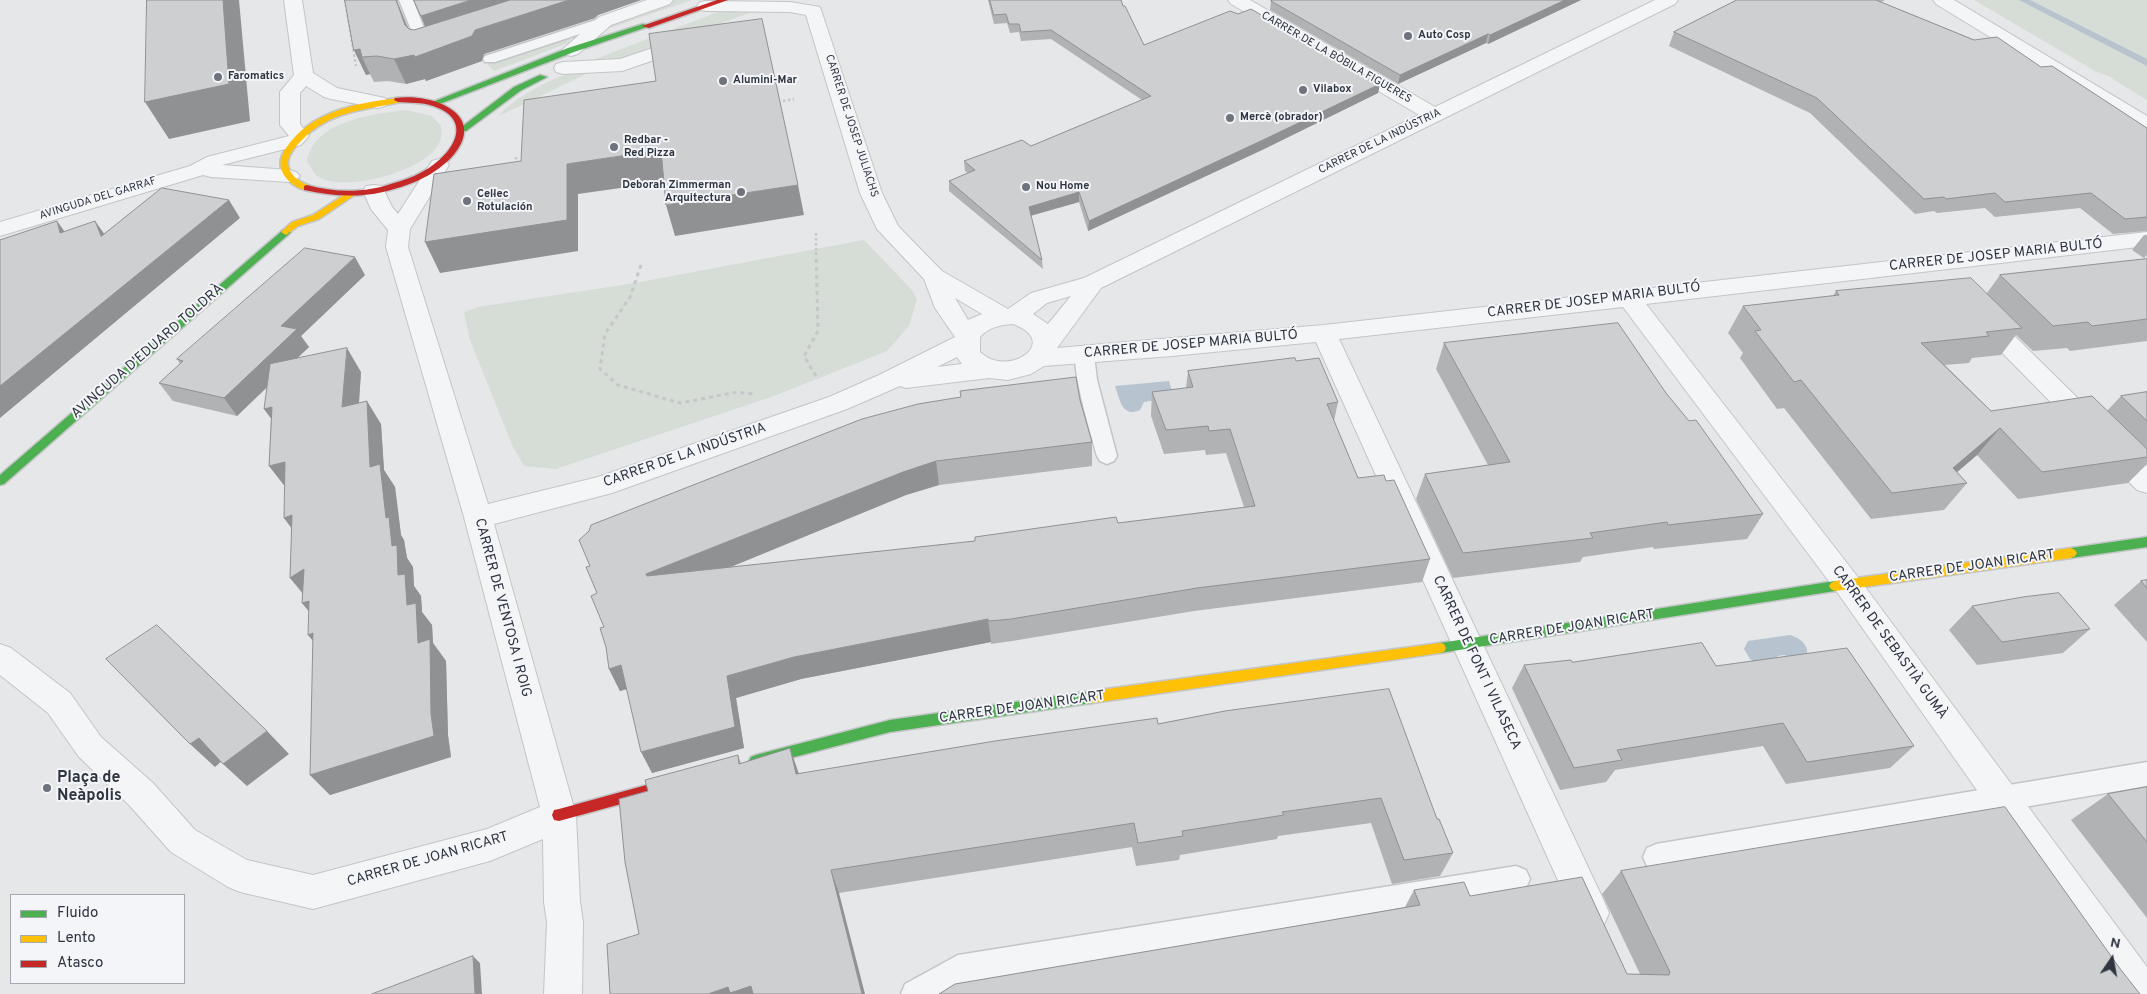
<!DOCTYPE html>
<html>
<head>
<meta charset="utf-8">
<style>
	body { margin:0 }
	#map { position:relative; width:2147px; height:994px; overflow:hidden; background:#e5e7e9; font-family:Overpass,sans-serif }
	canvas { display:block }
	.legend { position:absolute; left:10px; top:894px; width:175px; height:90px; box-sizing:border-box; background:#f4f5f8; border:1px solid #a5a8af; margin:0; padding:6px 9px; list-style:none; font-size:15px; color:#2e3541 }
	.legend li { display:flex; align-items:center; gap:10px; height:25px }
	.legend b { width:25px; border:1px solid #a5a8af }
	.north { position:absolute; left:2087px; top:934px; width:50px; height:50px; -webkit-text-stroke:4px #f4f5f8; paint-order:stroke; rotate:12deg; font-size:14px; font-weight:700; line-height:20px; text-align:center; color:#2e3541 }
	.north::after { content:''; display:block; margin:auto; width:18px; height:22px; background:#2e3541; clip-path:polygon(50% 0,100% 100%,50% 72%,0 100%) }
</style>
</head>
<body>
<div id="map">
<canvas width="2147" height="994"></canvas>
<ul class="legend">
<li><b style="height:6px;background:#4caf50"></b>Fluido</li>
<li><b style="height:6px;background:#ffc107"></b>Lento</li>
<li><b style="height:6px;background:#c62828"></b>Atasco</li>
</ul>
<div class="north">N</div>
</div>
<script>
const context = document.querySelector('canvas').getContext('2d');
context.lineJoin = 'round';
function fillPath(path, color) {
  context.fillStyle = color;
  context.fill(path, 'evenodd');
}
function stroke(path, color, width, dash) {
  context.strokeStyle = color;
  context.lineWidth = width;
  context.lineCap = dash ? 'butt' : 'round';
  context.setLineDash(dash || []);
  context.stroke(path);
}
function label(font, color, halo, rows, align = 'center') {
  context.font = font + ' Overpass,sans-serif';
  context.lineWidth = 4;
  context.setLineDash([]);
  context.textBaseline = 'middle';
  context.strokeStyle = halo;
  context.fillStyle = color;
  for (const [text, x, y, turn = 0] of rows) {
    context.save();
    context.translate(x, y);
    context.rotate((+turn || 0) * Math.PI / 180);
    context.textAlign = isNaN(turn) ? turn : align;
    if (halo) context.strokeText(text, 0, 0);
    context.fillText(text, 0, 0);
    context.restore();
  }
}
fillPath(new Path2D(`
	M675 0H692L604 30 616 19Z
	M1974 0H2147V100L2108 76 2095 71Z
	M726 9 758 10 622 59 590 61Z
	M574 34 568 43 494 71 487 64Z
	M588 73 499 116C509 101 551 78 569 74 575 73 582 74 588 73Z
	M406 110 432 116 441 126C441 130 442 137 440 141 429 171 344 193 319 177 314 174 310 166 307 161 314 121 373 114 406 110Z
	M864 240 911 289 917 299 909 326 887 351 774 396 556 469 524 466 513 447 470 340 464 312 478 307 635 283Z`), '#d6dcd6');
fillPath(new Path2D(`
	M1169 381 1174 397 1144 402 1140 410C1122 418 1120 400 1115 386Z
	M1790 635C1799 638 1809 644 1807 655L1795 659 1784 655 1778 656 1767 671 1750 659 1744 649 1748 641Z`), '#b8c3d0');
fillPath(new Path2D(`
	M2019 0H2030L2147 59V66Z`), '#b8c3d0');
const lane = new Path2D(`
	M399 0H413L430 43 437 44 439 47 437 50 425 53 420 52Z
	M605 17 612 21 610 24 495 62H485L483 59 485 56Z
	M1084 349 1091 350 1094 355 1097 380 1117 456 1114 461 1107 464 1100 461 1097 456C1092 437 1069 364 1077 350Z
	M2147 762V786L1656 870 1647 866 1643 857 1647 848 1656 844Z
	M1516 866 1526 870 1530 879 1526 888 1516 892 962 983 943 994H901L905 984 958 955Z`);
const street = new Path2D(`
	M284 0H302L313 73 337 88 385 98 388 102 385 106 378 108 331 99 324 97 306 86 300 93V124L309 136 301 145 222 165 289 170 296 172 300 176 296 180 289 182 211 177 203 175 0 236V222L190 166 207 157 289 136 280 125V92L294 75Z
	M647 0H673L670 4 611 25 578 54 571 56 564 54 562 50 599 17Z
	M1228 0H1250L1435 107 1655 0H1678L1675 4 1101 288 1057 348 1324 325 2147 232V246L1646 304 1857 576 2147 967V994H2121L1837 592 1623 307 1339 339 1604 901 1609 913 1604 925 1591 931 1578 925 1316 342 1172 356 1044 366 1031 374 1008 380 989 378 906 388 900 386 847 409 612 493 494 524 576 815 580 902 583 922 582 994H544L547 922 544 902 543 839 490 861 313 909 240 892 228 887 171 852 129 805 79 757 48 713 0 675V644L11 648 70 693 101 737 153 783 195 830 247 860 313 875 487 829 540 807 464 517 386 247 388 230 371 209 363 191 366 186 374 185 382 186 392 207 398 214 432 161 439 159 446 161 449 165 410 229 408 247 488 504 598 477 829 397 879 375 955 337 935 308 924 279 877 229 860 193 806 15 790 12 706 11 700 10 697 6 700 2 706 1 790 2 820 7 882 193 898 226 942 271 1008 309 1031 293 1084 278 1419 115 1231 4ZM1071 296 1048 324 1033 314 1047 303ZM955 298 982 314 968 320ZM1013 324C1062 342 1008 379 980 352V337C989 327 1000 325 1013 324ZM957 357 962 364 937 367Z
	M1933 0H1954L2147 116V131L2140 129 1936 4Z
	M688 36 695 38 697 42 695 46 622 71 563 74 556 72 554 68 556 64 563 62 620 59Z
	M1983 311 1991 313 2147 466V493L2137 490 1975 325 1971 319 1975 313Z`);
const fast = new Path2D(`
	M643 24 650 26 574 52 437 105 430 103 568 48Z
	M540 75 547 77 520 91 466 131H463L459 129 514 87Z
	M286 229 291 232 289 234 4 484 0 485V475L283 230Z
	M2147 537V547L2071 558 2067 556 2065 553 2067 550 2071 548Z
	M1835 581 1839 583 1841 586 1839 589 1835 591 1440 653 1436 652 1434 648 1436 644 1440 643Z
	M1092 691 1097 693 1098 697 1097 701 1092 703 890 732 756 767 751 765 749 761 751 757 756 755 890 720Z`);
const slow = new Path2D(`
	M398 98 402 100 401 102C365 110 329 111 302 140 296 146 289 153 288 162 288 175 300 182 310 186V190C302 191 292 185 287 179 278 169 279 158 286 148 311 111 357 103 398 98Z
	M350 191 354 194 353 196 319 219 298 226 286 235 281 232 292 222 313 215Z
	M2071 548 2075 550 2077 553 2075 556 2071 558 1835 591 1831 589 1829 586 1831 583 1835 581Z
	M1440 643 1444 644 1446 648 1444 652 1440 653 1092 703 1087 701 1086 697 1087 693 1092 691Z`);
const jam = new Path2D(`
	M717 0H728L649 28 642 26Z
	M395 98C410 96 430 98 444 105 484 125 457 159 429 175 415 183 399 188 383 192 356 198 331 196 304 190V186L307 185C336 193 366 193 394 183 408 179 421 174 433 165 458 147 470 118 433 106 422 102 409 103 398 102L394 100Z
	M683 775 688 777 690 781 688 785 683 787 559 821 554 820 552 815 554 810 559 809Z`);
stroke(lane, '#c3c5c7', 3);
stroke(street, '#c3c5c7', 2);
stroke(fast, '#c3c5c7', 3);
stroke(slow, '#c3c5c7', 3);
stroke(jam, '#c3c5c7', 3);
stroke(new Path2D(`
	M345 0 356 66
	M778 102 794 99
	M516 157V166
	M816 233V253`), '#c5c7c9', 2.5, [2.5, 2.5]);
stroke(new Path2D(`
	M641 265 630 297 605 334 600 369 618 385 680 403 737 392 754 394
	M816 376 804 356 818 331 816 252`), '#c5c7c9', 3, [4, 4]);
fillPath(lane, '#f4f5f6');
fillPath(street, '#f4f5f6');
fillPath(fast, '#4caf50');
fillPath(slow, '#ffc107');
fillPath(jam, '#c62828');
fillPath(new Path2D(`
	M414 0H641L598 15 595 18 484 54 482 61 426 81 425 79 406 84 388 81 374 82 370 74 366 75 354 50 397 1 409 29 414 30 425 27Z
	M988 0H1121L1123 6 1144 45 1380 84 1378 93 1262 150 1088 231 1079 202 1031 216 1042 260 1043 269 949 191V181L968 173 965 171 964 161 1031 146 1142 100 1051 39 1021 41 1019 32 1010 33 1007 23 994 24Z
	M1273 0H1581L1488 44 1486 43 1398 84 1270 10 1271 1Z
	M1737 0H1885L1881 2 2041 67 2147 128V231L2113 234 2080 208 1995 217 1985 208 1937 213 1934 211 1915 214 1810 113 1669 46 1674 32Z
	M2144 235H2147V255L2144 258 2132 250Z
	M2147 259V341L2070 351 2067 348 2033 351 2016 335 2001 355 1972 358 1969 363 1945 365 1991 411H2107L2121 396 2147 392V464L2128 483 2018 499 1977 455 1957 472 1967 483 1944 510 1871 519 1784 408 1777 409 1740 358 1743 353 1728 333 1743 306 1833 296 1836 291 1987 293 2000 275Z
	M365 275 301 336 309 347 297 358 361 372 359 403 381 424 384 470 395 487 401 535 404 540 407 558 413 567 414 586 421 596 422 612 432 625 433 643 446 661 448 735 451 757 330 795 310 775 313 641 308 635 309 611 302 603V593L290 578 292 528 284 518 285 486 269 466 271 418 264 409 267 387 237 416 173 401 159 383 180 364 177 359Z
	M1444 343 1666 393 1763 514 1747 539 1654 549 1653 547 1583 557 1580 562 1453 578 1416 499 1425 474 1488 465 1436 369Z
	M1296 361 1338 402 1334 421 1358 478 1386 481 1430 559 1422 582 1194 611 1012 641 991 644V642L801 679 736 698 744 748 652 773 627 689 620 691 609 669 604 627 597 593 961 397 960 391 1080 400 1092 442V466L939 485 906 495 731 567 975 541V537L1118 523 1244 507 1226 453 1206 455 1205 450 1164 454 1151 416 1152 392 1186 388 1188 371Z
	M2147 580V642L2114 605 2141 581Z
	M1972 606 2090 629 2063 653 1977 665 1949 630Z
	M1572 662 1716 666 1914 746 1890 768 1786 784 1763 746 1615 770 1606 782 1560 790 1512 688 1524 665Z
	M1225 711 1437 819 1453 853 1440 876 1392 884 1371 823 1278 836 1277 839 1180 855 1179 860 1136 866 1132 847 839 893 639 934 648 791 738 755 741 763 799 774 1158 724Z
	M2147 787V918L2071 820 2108 794Z
	M1621 871 2121 970 939 994 1405 907 1414 890 1470 896 1627 974H1640L1602 894Z`), '#b0b2b4');
fillPath(new Path2D(`
	M223 0H239L250 121 169 139 145 102Z
	M396 0H398L397 1 416 50 405 25Z
	M471 0H552L431 41 421 16Z
	M569 0H641L598 15 595 18 484 54 482 61 426 81 415 57 475 30Z
	M1565 0H1581L1488 44 1490 35Z
	M1488 34 1486 43 1398 84 1400 75Z
	M360 49 362 57 370 74 366 75 354 50Z
	M414 55 425 79 406 84 394 59Z
	M1380 84 1378 93 1262 150 1088 231 1089 221Z
	M661 150 670 181 578 194V251L440 273 425 242 567 164Z
	M798 185 804 215 675 236 666 205Z
	M1079 192V202L1029 216V207Z
	M229 200 240 218 0 418V386Z
	M57 221 70 239 60 233Z
	M95 221 108 239 101 236Z
	M355 257 365 275 301 336 309 347 237 416 224 398 281 326Z
	M347 348 361 372 357 430 342 407Z
	M367 401 381 424 384 470 395 487 401 535 404 540 407 558 413 567 414 586 421 596 422 612 432 625 433 643 446 661 448 735 451 757 330 795 310 775 418 643 398 575 386 518 370 467Z
	M272 407 281 432 264 409Z
	M2000 428 1977 455 1941 486 1953 468Z
	M936 461 939 485 906 495 657 597 646 574 903 472Z
	M285 462 287 489 269 466Z
	M292 515 301 541 284 518Z
	M304 569 309 600 290 578Z
	M309 601 320 625 302 603Z
	M988 619 991 642 801 679 736 698 744 748 652 773 641 752 727 676 794 657Z
	M313 633 327 657 308 635Z
	M621 665 633 687 620 691 609 669Z
	M267 731 289 754 247 786 223 764Z
	M199 738 223 760 215 767 190 744Z
	M790 748 799 774H796Z
	M831 870 839 893 865 994H862Z
	M473 956 480 963 482 994H475Z
	M751 986 756 994H708L728 987Z`), '#909192');
const building = new Path2D(`
	M147 0H223L229 84 145 102Z
	M345 0H396L405 25 409 29 414 30 510 0H569L475 30 472 36 415 57 414 55 394 59 377 56 362 57 360 49 354 50Z
	M414 0H471L421 16Z
	M990 0H1121L1123 6H1125L1144 45 1230 11 1238 14 1251 9 1380 84 1263 140 1089 221 1079 192 1029 207 1042 260 949 181 975 170 964 161 1022 140 1031 146 1151 96 1051 30 1021 32 1019 24H1009L1006 14 994 15Z
	M1273 0H1565L1490 35 1488 34 1400 75 1271 1Z
	M1737 0H1876L1974 40 1997 37 2041 67 2052 66 2147 128V217L2125 219 2091 193 2005 202 1995 193 1946 199 1944 197 1924 199 1817 98 1674 32Z
	M762 19 798 185 666 205 661 150 567 164V220L425 242 434 174 521 161 524 100 656 81 649 34Z
	M162 188 229 200 0 386V240L57 221 60 233 95 221 101 236Z
	M305 248 355 257 281 326 297 329 224 398 159 383 183 361 177 359Z
	M2147 259V319L2092 326 2088 322 2053 326 2000 275Z
	M1971 278 2022 328 1986 332 1989 336 1921 343 1991 411 2092 396 2147 449V457L2042 472 2000 428 1953 468 1967 483 1892 493 1801 380 1794 382 1755 331 1761 330 1743 306 1839 295 1836 291Z
	M1618 323 1666 393 1689 421 1696 420 1763 514 1668 525 1667 522 1590 533 1593 538 1463 553 1425 474 1510 462 1444 343Z
	M347 348 342 407 367 401 370 467 380 464 386 518 389 517 392 546 397 545 398 575 405 574 407 605 416 603 418 643 430 639 431 714 434 736 310 775 313 633 308 635 309 601 302 603 304 569 290 578 292 515 284 518 285 462 269 466 272 407 264 409 270 364Z
	M1295 358 1296 361 1319 358 1338 402 1327 404 1358 478 1384 475 1386 481 1394 480 1430 559 1197 588 1011 619 989 621 988 619 794 657 727 676 735 727 641 752 621 665 609 669 606 647 600 628 604 627 591 596 597 593 586 567 590 566 579 540 589 531 591 525 862 419 918 404 961 397 960 391 1076 377 1080 400 1092 442 936 461 903 472 646 574 647 576 975 541V537L1116 517 1118 523 1255 506 1230 429 1209 431 1208 426 1166 430 1152 392 1193 387 1188 371Z
	M2147 392V421L2121 396Z
	M2147 580V588L2141 581Z
	M2059 593 2090 629 2002 642 1972 606 2023 597Z
	M157 625 267 731 223 764 199 738 190 744 106 659Z
	M1702 643 1716 666 1847 648 1914 746 1807 762 1783 723 1617 750 1622 760 1574 768 1524 665 1571 660 1572 662Z
	M1389 689 1437 819H1439L1453 853 1404 860 1381 798 1282 812 1284 815 1182 831 1183 836 1138 843 1134 823 831 870 862 994H753L751 986 730 993 728 987 708 994H610L607 944 639 934 625 862 619 799 648 791 645 780 738 755 739 764 790 748 796 774 995 741 1157 718 1158 724 1225 711Z
	M2147 787V842L2108 794Z
	M2005 807 2121 970 2140 994H939L955 984 1420 905 1414 890 1464 882 1470 896 1582 877 1627 974 1669 975 1670 972 1621 871Z
	M473 956 475 994H372Z`);
fillPath(building, '#cdcfd1');
stroke(building, '#909192', 1);
for (const [x, y, r, color] of [
	[1408,36,5,"#6e737c"],
	[218,77,5,"#6e737c"],
	[723,81,5,"#6e737c"],
	[1303,90,5,"#6e737c"],
	[1230,118,5,"#6e737c"],
	[614,147,5,"#6e737c"],
	[1026,187,5,"#6e737c"],
	[741,192,5,"#6e737c"],
	[467,201,5,"#6e737c"],
	[47,788,5,"#6e737c"]
]) {
  const dot = new Path2D();
  dot.arc(x, y, r, 0, 2 * Math.PI);
  context.fillStyle = color;
  context.fill(dot);
  stroke(dot, '#f4f5f8', 2);
}
label('bold 11px', '#2e3541', '#f4f5f8', [
	["Auto Cosp",1418,36],
	["Faromatics",228,77],
	["Alumini-Mar",733,81],
	["Vilabox",1313,90],
	["Mercè (obrador)",1240,118],
	["Redbar -",624,141],
	["Red Pizza",624,154],
	["Deborah Zimmerman",731,186,"right"],
	["Arquitectura",731,199,"right"],
	["Nou Home",1036,187],
	["Cel·lec",477,195],
	["Rotulación",477,208]
], 'left');
label('11px', '#2e3541', '#f4f5f8', [
	["CARRER DE LA BÒBILA FIGUERES",1336,58,30],
	["CARRER DE JOSEP JULIACHS",851,126,72],
	["CARRER DE LA INDÚSTRIA",1380,142,-26],
	["AVINGUDA DEL GARRAF",98,199,-17]
]);
label('14px', '#2e3541', '#f4f5f8', [
	["CARRER DE JOSEP MARIA BULTÓ",1996,256,-6],
	["CARRER DE JOSEP MARIA BULTÓ",1594,301,-7],
	["CARRER DE JOSEP MARIA BULTÓ",1191,345,-5],
	["AVINGUDA D'EDUARD TOLDRÀ",148,352,-41],
	["CARRER DE LA INDÚSTRIA",685,456,-19],
	["CARRER DE JOAN RICART",1972,567,-8],
	["CARRER DE VENTOSA I ROIG",502,608,75],
	["CARRER DE JOAN RICART",1572,628,-9],
	["CARRER DE SEBASTIÀ GUMÀ",1889,643,54],
	["CARRER DE FONT I VILASECA",1476,663,65],
	["CARRER DE JOAN RICART",1022,708,-8],
	["CARRER DE JOAN RICART",428,860,-16]
]);
label('bold 16px', '#2e3541', '#f4f5f8', [
	["Plaça de",57,779],
	["Neàpolis",57,797]
], 'left');
</script>
</body>
</html>
